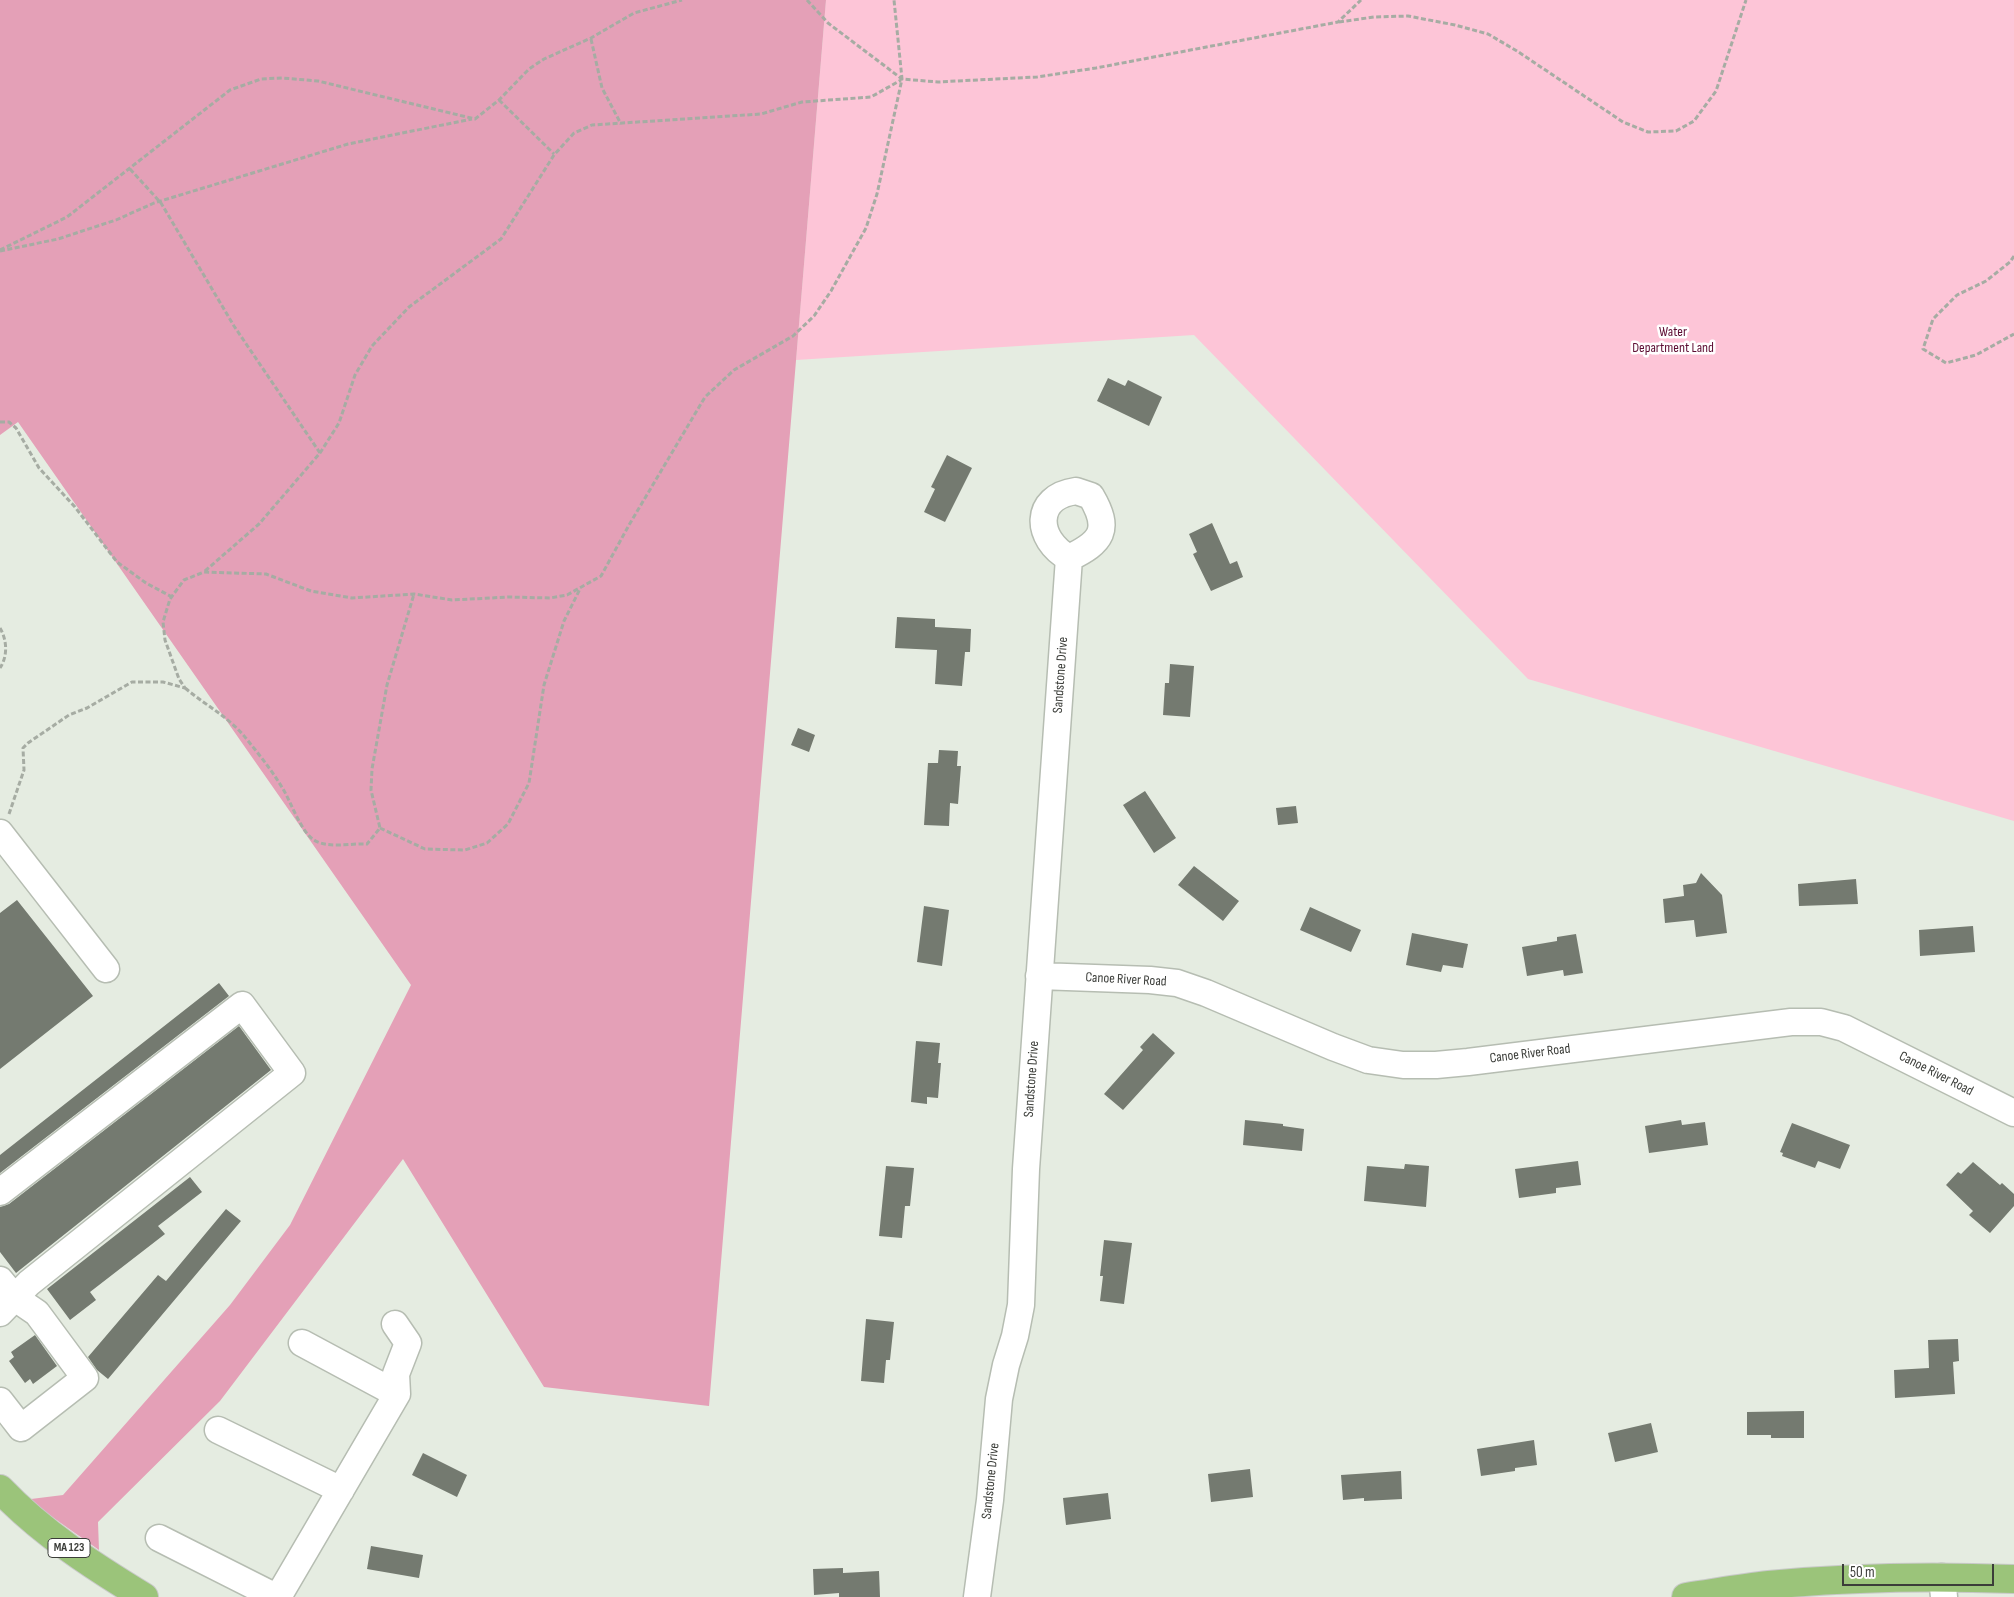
<!DOCTYPE html>
<html>
<head>
<meta charset="utf-8">
<style>
	body { margin:0 }
	#map { position:relative; width:2014px; height:1597px; overflow:hidden; background:#e5ece1; font-family:"Sofia Sans Condensed",sans-serif }
	canvas { display:block }
	.scale { position:absolute; left:1842px; top:1564px; width:152px; height:22px; box-sizing:border-box; border:2px solid #3b3d39; border-top:0; padding-left:6px; font-size:15px; line-height:18px; white-space:nowrap; color:#3b3d39; -webkit-text-stroke:4px #fff; paint-order:stroke }
</style>
</head>
<body>
<div id="map">
<canvas width="2014" height="1597"></canvas>
<div class="scale">50 m</div>
</div>
<script>
const context = document.querySelector('canvas').getContext('2d');
context.lineJoin = 'round';
function fillPath(path, color) {
  context.fillStyle = color;
  context.fill(path, 'evenodd');
}
function stroke(path, color, width, dash) {
  context.strokeStyle = color;
  context.lineWidth = width;
  context.lineCap = dash ? 'butt' : 'round';
  context.setLineDash(dash || []);
  context.stroke(path);
}
function label(font, color, halo, rows, align = 'center') {
  context.font = font + ' "Sofia Sans Condensed",sans-serif';
  context.lineWidth = 5;
  context.setLineDash([]);
  context.textBaseline = 'middle';
  context.strokeStyle = halo;
  context.fillStyle = color;
  for (const [text, x, y, turn = 0] of rows) {
    context.save();
    context.translate(x, y);
    context.rotate((+turn || 0) * Math.PI / 180);
    context.textAlign = isNaN(turn) ? turn : align;
    if (halo) context.strokeText(text, 0, 0);
    context.fillText(text, 0, 0);
    context.restore();
  }
}
fillPath(new Path2D(`
	M826 0H2014V821L1528 679 1194 335 796 360Z`), '#fdc5d7');
fillPath(new Path2D(`
	M0 0H826L709 1406 544 1387 403 1159 220 1401 98 1522 99 1550 41 1509 31 1499 63 1495 230 1305 290 1225 411 985 18 422 0 435Z`), '#e4a0b7');
fillPath(new Path2D(`
	M1108 378 1125 386 1128 380 1162 397 1149 426 1097 401Z
	M947 455 972 468 945 522 924 512 935 489 931 487Z
	M1212 523 1230 564 1237 561 1243 577 1211 591 1193 554 1197 552 1189 534Z
	M897 617 935 619V627L971 629 970 652H965L962 686 935 684 937 650 895 648Z
	M1170 664 1194 666 1190 717 1163 715 1165 683H1169Z
	M798 728 815 735 809 752 791 745Z
	M939 750 958 751 957 766H961L958 804 950 803 949 826 924 825 928 763H938Z
	M1145 791 1176 838 1154 853 1123 805Z
	M1296 806 1298 823 1278 825 1276 808Z
	M1194 866 1239 901 1223 921 1178 885Z
	M1701 873 1722 895 1727 933 1696 937 1694 920 1665 923 1663 899 1684 896 1683 885 1696 883Z
	M1856 879 1858 904 1799 906 1798 884Z
	M17 900 93 996 0 1069V913Z
	M924 906 949 910 942 966 917 962Z
	M1310 907 1361 930 1351 952 1300 930Z
	M1973 926 1975 952 1920 956 1919 930Z
	M1412 933 1468 944 1463 968 1443 965 1441 972 1406 965Z
	M1576 934 1583 973 1564 976 1563 970 1527 976 1522 947 1557 941V937Z
	M219 983 229 996 0 1173V1155Z
	M239 1026 271 1070 16 1273 0 1252V1207L9 1204Z
	M1153 1033 1175 1053 1123 1110 1104 1094 1143 1050 1140 1047Z
	M916 1041 940 1043 938 1063H941L938 1098 927 1097V1104L911 1102Z
	M1245 1120 1283 1124V1126L1304 1129 1302 1151 1243 1145Z
	M1681 1120 1682 1125 1705 1122 1708 1145 1649 1153 1645 1126Z
	M1792 1123 1850 1145 1840 1169 1818 1161 1815 1168 1782 1156 1783 1153 1780 1152Z
	M1578 1161 1581 1185 1556 1188V1193L1519 1198 1515 1169Z
	M1973 1162 2000 1185 2002 1183 2014 1194V1206L1990 1233 1969 1215 1973 1211 1946 1185 1958 1172 1961 1174Z
	M1405 1164 1429 1166 1426 1207 1364 1201 1367 1166 1404 1169Z
	M886 1166 914 1168 910 1206H905L902 1238 879 1236Z
	M190 1177 202 1192 158 1226 165 1234 90 1292 96 1300 70 1320 47 1289Z
	M226 1209 241 1221 108 1379 97 1370 88 1357 158 1275 166 1281Z
	M1104 1240 1132 1243 1124 1304 1100 1301 1103 1276H1100Z
	M866 1319 894 1322 890 1360H886L884 1383 861 1381Z
	M35 1335 57 1366 33 1384 30 1379 25 1383 9 1361 14 1357 11 1352Z
	M1958 1339 1959 1361 1953 1362 1955 1394 1895 1398 1894 1370 1929 1368 1928 1340Z
	M1804 1411V1438H1771V1435H1747V1412Z
	M1651 1423 1658 1452 1615 1462 1608 1433Z
	M1534 1440 1537 1465 1515 1468V1471L1481 1476 1477 1449Z
	M423 1453 467 1475 457 1497 412 1475Z
	M1250 1469 1253 1497 1211 1502 1208 1474Z
	M1401 1471 1402 1499 1364 1501V1498L1343 1500 1341 1475Z
	M1108 1493 1111 1519 1066 1525 1063 1498Z
	M371 1546 423 1555 419 1578 367 1569Z
	M843 1568V1573L879 1571 880 1597H839V1593L814 1595 813 1569Z`), '#747a70');
const minor = new Path2D(`
	M1076 491 1091 496C1111 530 1102 542 1069 558 1035 539 1033 497 1076 491Z
	M0 833 106 969
	M1039 976 1150 980 1177 983 1206 993 1333 1047 1368 1060 1403 1065H1436L1468 1062 1791 1022H1821L1844 1028 2014 1113
	M0 1192 242 1005 292 1073 29 1283 0 1313
	M0 1280 15 1298 37 1313 85 1378 21 1428 0 1401
	M395 1324 408 1343 396 1374 397 1394
	M218 1430 341 1490
	M159 1538 276 1597
	M1942 1577 1944 1597
	M278 1597 397 1394 302 1343
	M977 1597 990 1500 999 1399 1006 1365 1015 1336 1021 1305 1026 1169 1069 558`);
const highway = new Path2D(`
	M0 1489C42 1533 93 1566 144 1597
	M1686 1597C1714 1593 1741 1588 1769 1585 1850 1577 1933 1576 2014 1579`);
stroke(minor, '#b6bdb2', 29);
stroke(highway, '#c8c9c8', 30);
stroke(new Path2D(`
	M807 0 828 23 902 79 938 82 1037 77 1096 68 1338 22 1361 0
	M1339 22 1374 17 1408 16 1455 25 1488 34 1517 51 1623 122 1648 132 1676 131 1694 121 1716 91 1746 0
	M591 39 602 88 621 124
	M499 100 554 154
	M130 169 161 203 234 326 320 453
	M0 250 67 217 230 90 261 79 282 78 318 81 475 119 499 100 529 69 544 59 591 38 634 13 682 0
	M0 251 58 239 116 220 154 203 348 144 472 119
	M2014 256 2010 262 1986 281 1957 295 1933 319 1923 349 1946 363 1976 355 2014 334
	M0 422H9L16 428 39 468 75 507 117 562 146 583 172 597
	M205 571 259 524 320 453 339 423 355 375 372 346 409 307 501 239 554 155 574 133 592 125 761 114 802 102 871 97 901 80
	M0 628C7 640 8 656 0 668
	M185 688C209 708 230 717 249 742 261 757 273 772 283 789 291 802 301 832 314 840 328 849 351 843 367 844L380 828 371 790 372 769 387 685 414 594
	M9 814 24 770 23 748 28 743 69 715 87 708 132 682H163L185 688 179 679 165 640 163 622 170 599 184 580 204 572 266 574 311 591 352 598 414 594 452 600 509 597 550 598 567 595 601 576 629 525 705 397 734 370 793 336 814 316 831 291 866 228 877 194 902 79 894 0
	M380 828 425 849 465 850 487 843 508 824 529 783 544 685 564 621 580 589`), '#a6aca3', 3, [5, 2.5]);
stroke(minor, '#fff', 26);
stroke(highway, '#9bc47a', 28);
for (const [x, y, w] of [
	[69,1548,42]
]) {
  const box = new Path2D();
  box.roundRect(x - w / 2, y - 9.5, w, 19, 4);
  context.fillStyle = '#fff';
  context.fill(box);
  stroke(box, '#3b3d39', 1);
}
label('bold 12px', '#3b3d39', null, [
	["MA 123",69,1548]
]);
label('14px', '#5c0c32', '#fff', [
	["Water",1673,332],
	["Department Land",1673,348]
]);
label('14px', '#3b3d39', '#fff', [
	["Sandstone Drive",1061,675,-86],
	["Canoe River Road",1126,980,3],
	["Canoe River Road",1530,1054,-7],
	["Canoe River Road",1936,1074,27],
	["Sandstone Drive",1032,1079,-86],
	["Sandstone Drive",991,1481,-84]
]);
</script>
</body>
</html>
